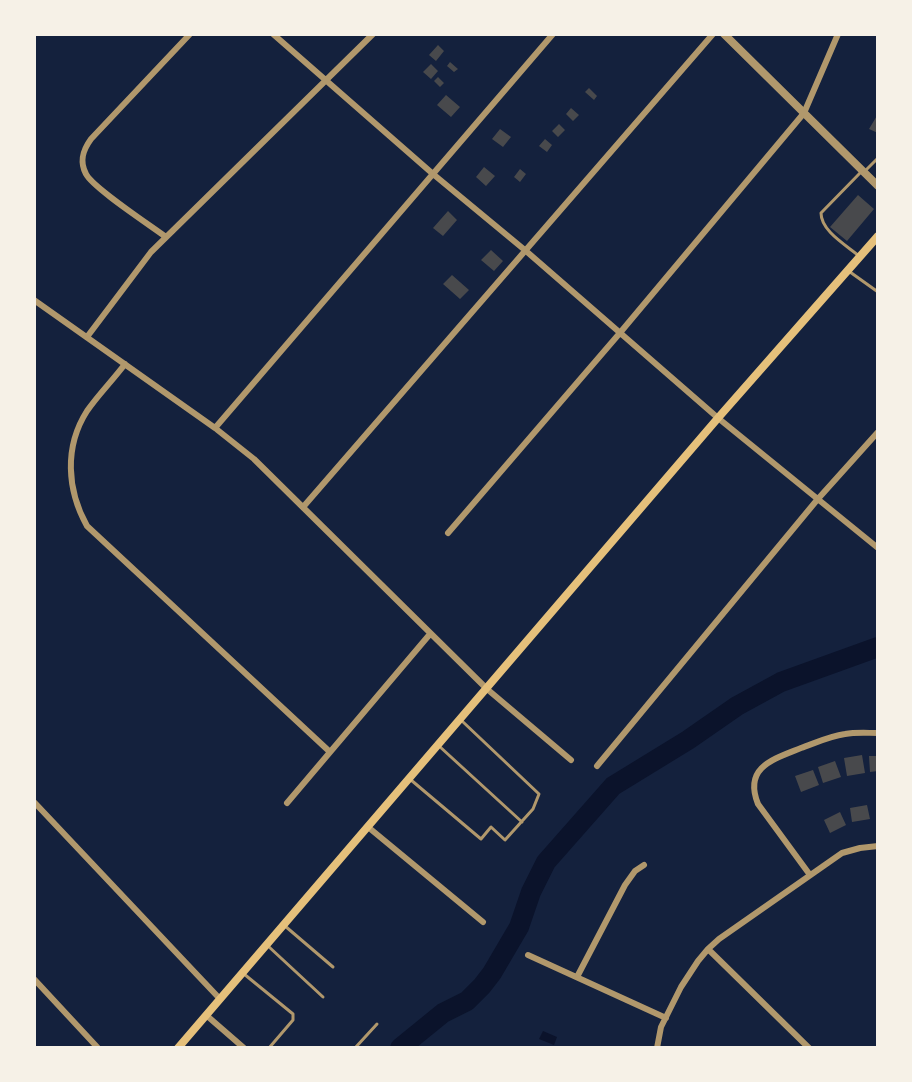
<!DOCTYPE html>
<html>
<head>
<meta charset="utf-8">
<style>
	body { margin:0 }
	#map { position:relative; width:912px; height:1082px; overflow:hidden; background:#14213d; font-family:"Fira Sans",sans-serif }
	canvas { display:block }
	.frame { position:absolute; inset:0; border:36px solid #f6f1e7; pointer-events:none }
</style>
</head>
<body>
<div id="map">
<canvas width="912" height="1082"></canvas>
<div class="frame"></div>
</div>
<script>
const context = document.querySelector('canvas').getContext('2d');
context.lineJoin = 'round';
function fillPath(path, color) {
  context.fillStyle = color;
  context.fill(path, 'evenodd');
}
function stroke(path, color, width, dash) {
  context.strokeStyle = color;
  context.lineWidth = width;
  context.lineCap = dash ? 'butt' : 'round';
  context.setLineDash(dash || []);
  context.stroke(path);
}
fillPath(new Path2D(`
	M543 1031 557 1037 554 1045 539 1039Z`), '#0b132b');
stroke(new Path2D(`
	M400 1048 443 1013 467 1001 482 986 492 973 519 927 531 892 546 862 613 786 688 740 737 706 781 682 878 647`), '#0b132b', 20);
fillPath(new Path2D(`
	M438 45 444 51 436 61 429 55Z
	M450 62 458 69 454 72 447 66Z
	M431 64 438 71 431 79 423 72Z
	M438 77 444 83 440 87 434 81Z
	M589 88 597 96 594 100 585 92Z
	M446 95 460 107 451 117 437 105Z
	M571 108 579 115 573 121 566 114Z
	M878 114V133L869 129Z
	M559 124 565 130 558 137 552 131Z
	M500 129 511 137 503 147 492 139Z
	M545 139 552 145 547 152 539 146Z
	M484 167 495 176 486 186 476 177Z
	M520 169 526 174 520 182 514 177Z
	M858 195 874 209 847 241 830 227Z
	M448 211 457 220 443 236 433 228Z
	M491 250 503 261 494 271 481 260Z
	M452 275 469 290 460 299 443 284Z
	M862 755 865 773 847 776 844 758Z
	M869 756H878V771L870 772Z
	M835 761 841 777 823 783 818 767Z
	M813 770 819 785 801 792 795 776Z
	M867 805 870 819 852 822 850 808Z
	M840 812 846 825 830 833 824 820Z`), '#48494c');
stroke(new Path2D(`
	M864 172 878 158
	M859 256C846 245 821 231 821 213L861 172
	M850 272 878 292
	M439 746 522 822
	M411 780 481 839 491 827 505 840 533 809 539 794 462 721
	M285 926 333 967
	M268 946 323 997
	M244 974 293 1014V1020L269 1048
	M355 1048 377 1024`), '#b1986c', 3);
stroke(new Path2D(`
	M273 34 433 174 526 251 718 418 878 548
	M166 237C150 225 93 188 86 174 79 161 83 150 91 139L190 34
	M34 300 215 428 254 459 487 689 571 760
	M87 337 151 252 373 34
	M125 364C113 380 98 395 87 411 64 447 67 490 87 526L330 752
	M215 428 553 34
	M304 506 713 34
	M448 533 619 334 804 113 838 34
	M597 766 817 500 878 432
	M34 802 220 999
	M287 803 430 634
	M368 827 483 922
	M810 875 758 804C743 767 774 759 801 748 815 743 830 736 845 734 856 732 867 733 878 733
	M708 949 809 1048
	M528 955 666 1018
	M577 977 625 885 635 871 644 865
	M34 979 98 1048
	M206 1015 244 1048
	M657 1048 661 1027 681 987 698 961 708 949 719 939 842 853 860 848 878 846`), '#b1986c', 6);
stroke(new Path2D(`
	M724 34 878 186`), '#b1986c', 8);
stroke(new Path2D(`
	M178 1048 718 418 878 236`), '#e5c07b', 8);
</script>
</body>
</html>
